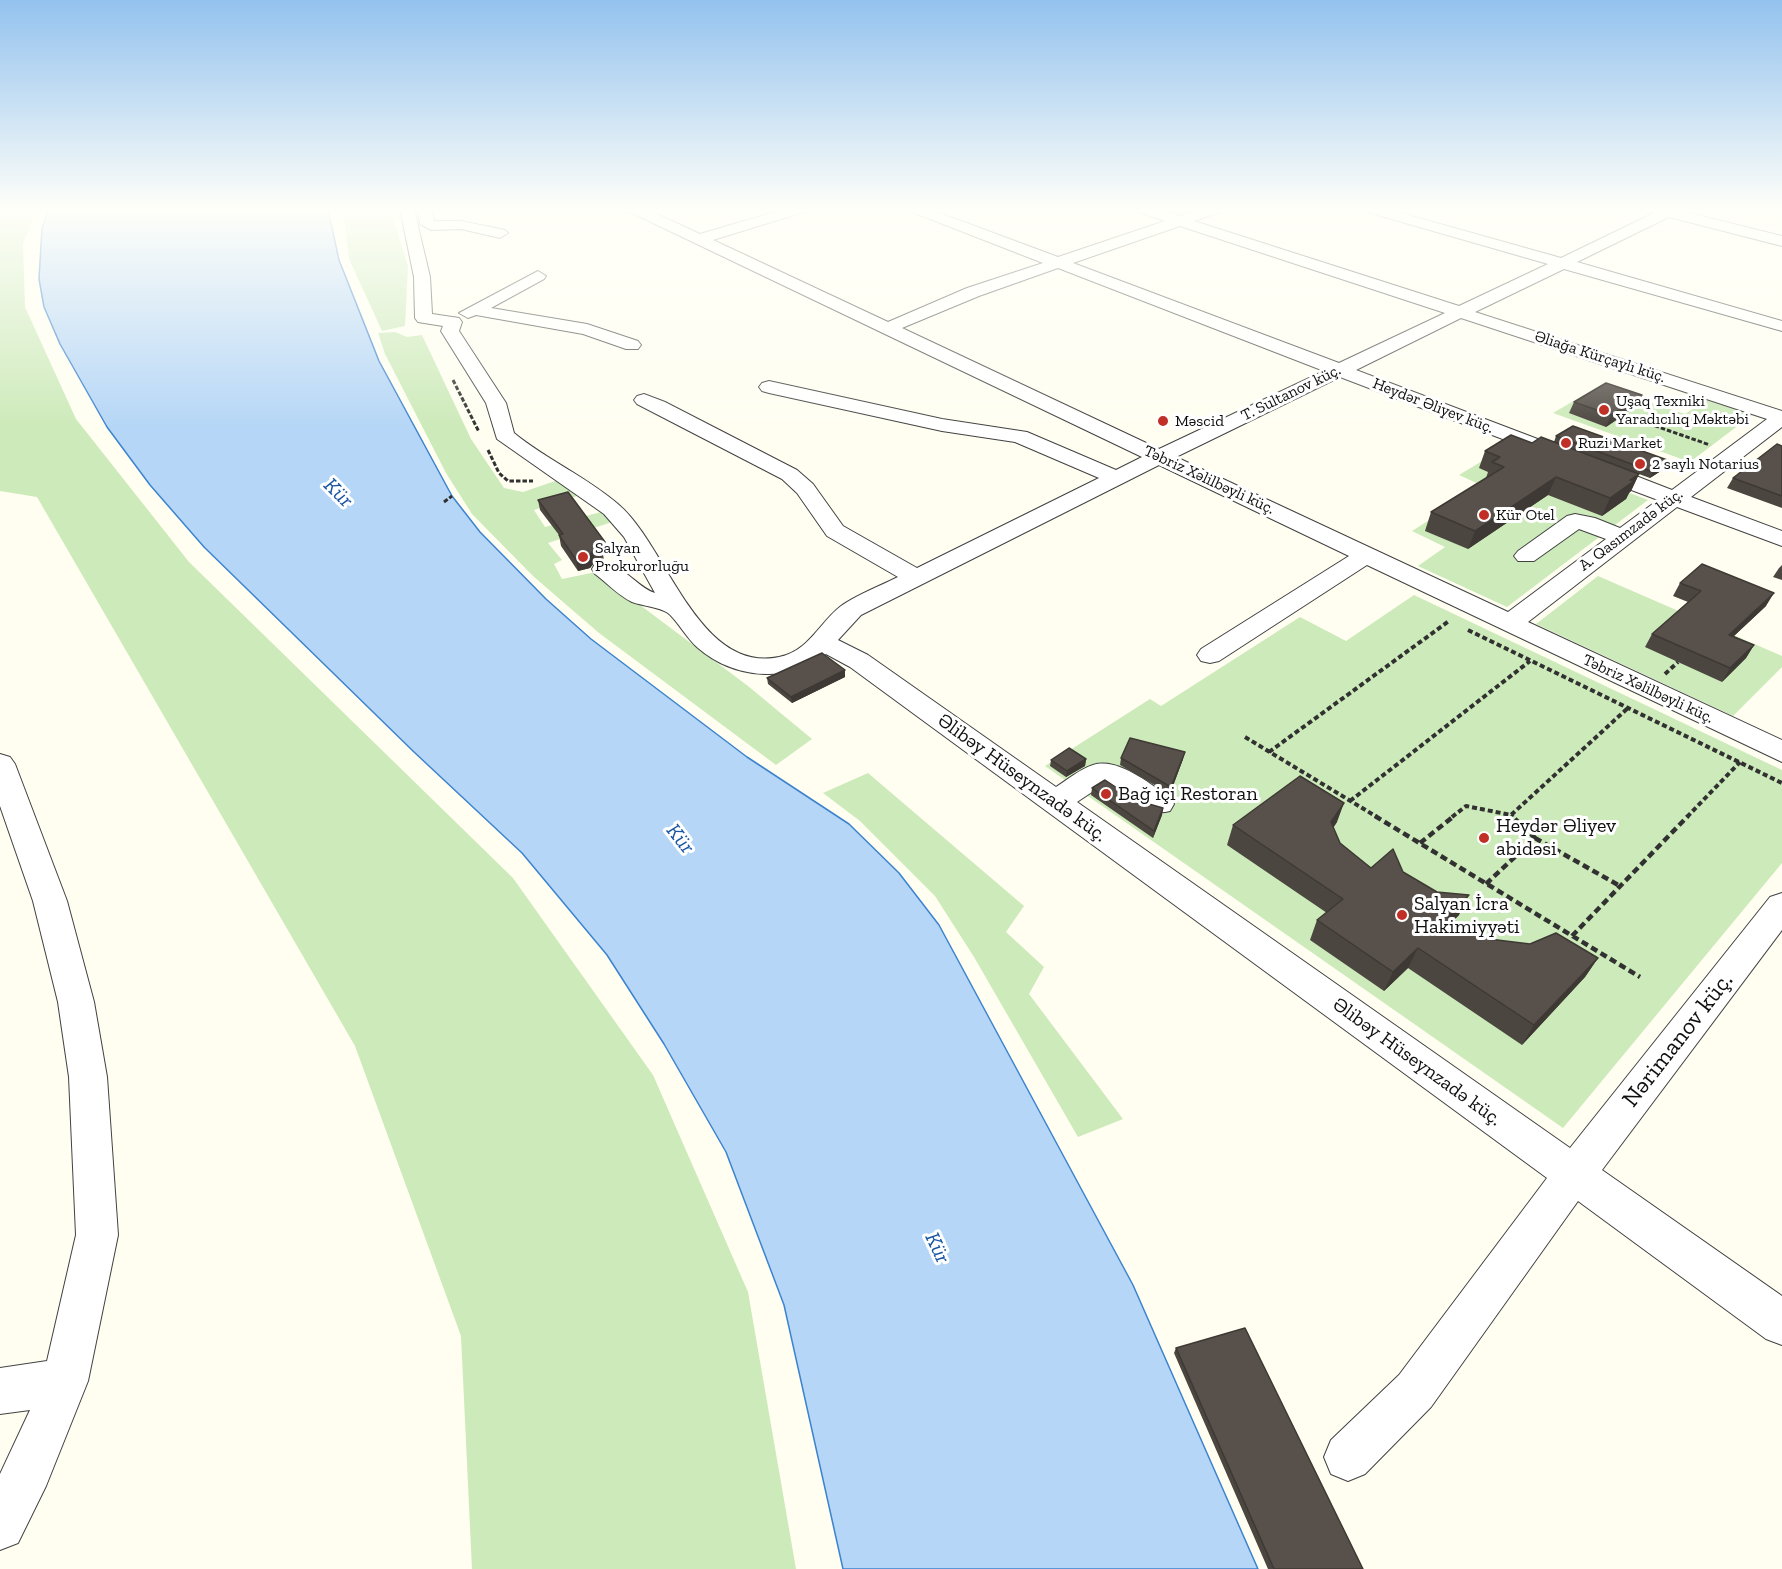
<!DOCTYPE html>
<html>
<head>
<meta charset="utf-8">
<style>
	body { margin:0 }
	canvas { display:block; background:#fffef1 }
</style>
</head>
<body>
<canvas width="1782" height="1569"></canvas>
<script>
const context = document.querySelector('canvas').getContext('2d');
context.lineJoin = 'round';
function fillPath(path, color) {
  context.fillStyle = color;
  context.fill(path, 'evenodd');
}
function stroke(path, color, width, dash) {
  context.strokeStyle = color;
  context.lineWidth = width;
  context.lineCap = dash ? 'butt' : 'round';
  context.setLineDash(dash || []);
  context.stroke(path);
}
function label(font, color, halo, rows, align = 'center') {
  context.font = font + ' "Zilla Slab",serif';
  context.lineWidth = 6;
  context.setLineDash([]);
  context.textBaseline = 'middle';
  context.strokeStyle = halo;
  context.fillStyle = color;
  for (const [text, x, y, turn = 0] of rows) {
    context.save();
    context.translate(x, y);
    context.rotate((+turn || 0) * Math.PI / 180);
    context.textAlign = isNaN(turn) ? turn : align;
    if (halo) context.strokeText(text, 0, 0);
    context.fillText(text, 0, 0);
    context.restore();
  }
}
fillPath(new Path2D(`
	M0 209H37L23 245 25 307 76 419 189 562 513 878 653 1075 748 1292 796 1569H472L461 1336 355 1046 37 497 0 491Z
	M343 209H390L408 266 405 326 382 331 349 259Z
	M395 332 407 337 422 335 471 439 504 488 523 492 561 479 580 495 534 510 545 527 601 512 612 522 548 543 562 560 554 564 562 579 596 572 748 686 812 739 776 765 599 633 533 576 472 514 446 473 385 354 378 333Z
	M1599 386 1685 414 1707 400 1752 415 1690 462 1553 413Z
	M1507 446 1648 500 1507 607 1418 566 1445 547 1412 531 1483 486 1459 475Z
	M1598 576 1782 656V667L1733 716 1536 624Z
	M1414 595 1782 770V863L1563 1128 1045 766 1150 699 1161 706 1300 617 1346 641Z
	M868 773 1024 906 1006 932 1044 967 1029 994 1123 1119 1078 1137 974 957 935 896 860 821 823 793Z`), '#cdeaba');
const water = new Path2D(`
	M49 209H328L339 260 379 361 452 496 480 532 546 599 591 639 747 757 849 824 899 873 939 925 1133 1285 1258 1569H843L784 1305 726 1152 664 1044 607 955 522 853 414 752 204 547 150 485 107 427 60 344 44 307 39 279 42 228Z`);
fillPath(water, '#b5d6f6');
stroke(water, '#3c83ce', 1.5);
const minor = new Path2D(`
	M400 209H414L430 277 432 314 459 318 462 322 459 331 506 403 514 433C547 460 587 477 619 505 667 546 698 674 779 657 809 651 819 623 841 606 858 594 880 586 898 577L827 536 797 493 782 479 637 404 634 400 637 396 644 394 665 402 797 470 813 484 843 526 917 568 1099 478 1015 442 942 431 769 393 762 391 759 387 762 383 769 381 942 419 1027 432 1116 470 1142 457 630 212 628 209H646L700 234 785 209H806L804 212 713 240 888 322 967 288 1043 263 912 212 910 209H929L1058 257 1165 221 1139 212 1137 209H1158L1180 216 1201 209H1221L1219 212 1194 221 1459 306 1548 264 1367 212 1365 209H1387L1561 258 1654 213 1647 209H1682L1681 211 1782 236V246L1669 217 1577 262 1782 321V331L1564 269 1475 312 1782 411V427L1691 497 1782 531V546L1677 507 1528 622 1782 740V762L1367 565 1219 661 1210 663 1201 661 1197 655 1201 649 1349 556 1159 465 861 615 838 640 868 655 1056 787C1067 780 1080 769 1093 765 1118 757 1149 784 1170 797L1174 804 1170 811C1146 818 1123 796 1104 784L1077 802 1570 1148 1770 897 1782 893V930L1602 1170 1782 1296V1345L1766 1339 1578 1201 1431 1407 1365 1474 1348 1481 1331 1474 1324 1457 1331 1440 1399 1375 1547 1178 850 667 826 654C788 684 734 679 698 648 687 639 677 620 668 613 659 607 643 606 632 602 619 596 607 583 595 574L592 569 595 564C620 558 634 586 655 593L624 537 604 514 497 439 486 403 441 331 443 326 418 322 415 318 414 277ZM1180 226 1445 313 1339 363 1073 263ZM1058 268 1324 371 1159 449 902 328 979 296ZM1461 318 1767 419 1672 490 1605 464H1589L1586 469 1589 474 1658 500 1620 528 1595 518 1575 514 1567 516 1518 551 1514 556 1518 561H1534L1579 529 1606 539 1508 612 1176 457 1340 377 1542 454H1556L1559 450 1556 446 1356 370Z
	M418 209H432L434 221H461L505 230 508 233 500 238 461 229 431 230 420 224Z
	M538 271 546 276 544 279 491 308 587 324 638 341 641 345 638 349H626L583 334 476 315 468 318 459 313Z
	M0 754 10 757 15 764 67 901 94 1002 107 1077 118 1235 88 1381 46 1486 18 1543 0 1550V1474L30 1410 0 1414V1368L47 1361 76 1235 69 1077 58 1002 33 901 0 806Z`);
stroke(minor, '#424242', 2);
stroke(new Path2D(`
	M453 380 479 432
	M1624 415 1710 445
	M488 450 499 473 508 481H533
	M444 502 452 496`), '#313131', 3, [4.5, 2]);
stroke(new Path2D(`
	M1468 630 1782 783
	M1665 674 1678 662
	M1245 737 1377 817
	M1269 752 1449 621
	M1350 801 1530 661
	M1511 815 1513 817
	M1452 817 1466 806 1511 815 1629 707
	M1687 817 1740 762`), '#313131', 4, [5, 3]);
stroke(new Path2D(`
	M1375 816 1640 977
	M1535 838 1620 886
	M1420 843 1454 816
	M1486 884 1535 838 1512 816
	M1572 936 1688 816`), '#313131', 4.5, [7, 4]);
fillPath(minor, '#fff');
fillPath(new Path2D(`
	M1642 395 1637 406 1606 427 1569 413 1574 402Z
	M1556 436 1667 467 1650 478 1639 474 1631 491 1629 493 1626 499 1602 516 1548 495 1468 549 1425 531 1431 512 1486 478 1488 472 1479 468 1485 451 1532 443 1554 442Z
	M1782 446V508L1727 488 1733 478Z
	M538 500 605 542 607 553 603 554 604 561 595 562 590 568 578 571 561 546 559 535 540 510Z
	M1782 565V580L1773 577 1779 568Z
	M1680 583 1766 606 1734 636 1754 645 1746 658 1722 682 1645 647 1652 634 1688 602 1673 596Z
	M845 677 792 703 768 684 767 678Z
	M1121 758 1183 759 1170 794 1120 765Z
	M1086 759 1085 766 1066 777 1050 766 1051 760Z
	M1092 788 1163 808 1162 815 1153 838 1091 795Z
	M1337 822 1333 828 1340 843 1371 868 1403 872 1459 915 1454 920 1489 939 1598 958 1585 977 1522 1045 1408 968 1384 991 1310 940 1317 920 1327 913 1227 845 1233 825Z
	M1176 1348 1363 1569H1268L1174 1353Z`), '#4c4640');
fillPath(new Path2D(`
	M1642 395 1637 406 1606 427 1611 415Z
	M1670 461 1667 467 1650 478 1653 472Z
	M1639 474 1631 491 1629 493 1626 499 1602 516 1610 498 1630 480Z
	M1556 477 1548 495 1468 549 1475 531Z
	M605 542 607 553 603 554 602 550 597 544Z
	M593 551 595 562 590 568 578 571 576 560Z
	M1774 593 1766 606 1721 648 1729 635Z
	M1754 645 1746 658 1722 682 1730 668Z
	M845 670V677L792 703 791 697Z
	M1185 752 1183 759 1170 794 1171 787Z
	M1086 759 1085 766 1066 777 1067 771Z
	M1344 803 1337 822 1324 841 1331 822Z
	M1163 808 1162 815 1153 838 1154 831Z
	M1469 895 1459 915 1438 936 1447 917Z
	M1418 948 1408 968 1384 991 1393 972Z
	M1598 958 1585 977 1522 1045 1534 1025Z`), '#3e3934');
const building = new Path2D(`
	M1606 383 1642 395 1611 415 1574 402Z
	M1573 426 1670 461 1653 472 1556 436Z
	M1511 435 1532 443 1541 437 1639 474 1630 480 1634 481 1610 498 1556 477 1475 531 1431 512 1504 467 1492 462 1500 457 1485 451Z
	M1777 444 1782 446V496L1733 478Z
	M568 492 605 542 597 544 602 550 593 551 588 557 576 560 559 535 563 534 538 500Z
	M1702 564 1774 593 1729 635 1754 645 1730 668 1652 634 1701 591 1680 583Z
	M822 653 845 670 791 697 767 678Z
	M1130 738 1185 752 1171 787 1121 758Z
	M1069 748 1086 759 1067 771 1051 760Z
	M1300 776 1344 803 1331 822 1340 843 1371 868 1393 849 1403 872 1437 892 1469 895 1447 917 1489 939 1530 944 1556 933 1598 958 1534 1025 1418 948 1393 972 1317 920 1343 899 1233 825Z
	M1105 780 1135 800 1163 808 1154 831 1092 788Z
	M1245 1328 1363 1569H1274L1176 1348Z`);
fillPath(building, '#58514b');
stroke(building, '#3e3934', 1.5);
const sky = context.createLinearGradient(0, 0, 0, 428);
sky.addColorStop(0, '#93c2ee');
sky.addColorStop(0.49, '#fffff9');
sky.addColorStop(1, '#fffff900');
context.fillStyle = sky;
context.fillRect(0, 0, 1782, 428);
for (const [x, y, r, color] of [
	[1604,410,6,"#c03026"],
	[1163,421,6,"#c03026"],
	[1566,443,6,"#c03026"],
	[1640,464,6,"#c03026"],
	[1484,515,6,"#c03026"],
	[583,557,6,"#c03026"],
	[1106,794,6,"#c03026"],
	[1484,838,6,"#c03026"],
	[1402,915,6,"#c03026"]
]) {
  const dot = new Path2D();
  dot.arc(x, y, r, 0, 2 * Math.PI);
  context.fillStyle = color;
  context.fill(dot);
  stroke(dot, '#fff', 2);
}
label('16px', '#0f0f0f', '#fff', [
	["Əliağa Kürçaylı küç.",1600,357,18],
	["T. Sultanov küç.",1291,393,-26],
	["Heydər Əliyev küç.",1433,406,21],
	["Təbriz Xəlilbəyli küç.",1209,480,25],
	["A. Qasımzadə küç.",1631,530,-37],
	["Təbriz Xəlilbəyli küç.",1648,689,25]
]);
label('16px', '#0f0f0f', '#fff', [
	["Uşaq Texniki",1616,401],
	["Yaradıcılıq Məktəbi",1616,419],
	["Məscid",1175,421],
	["Ruzi Market",1578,443],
	["2 saylı Notarius",1652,464],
	["Kür Otel",1496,515],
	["Salyan",595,548],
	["Prokurorluğu",595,566]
], 'left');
label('20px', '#0f0f0f', '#fff', [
	["Əlibəy Hüseynzadə küç.",1022,778,36],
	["Əlibəy Hüseynzadə küç.",1417,1062,36]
]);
label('20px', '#0f0f0f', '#fff', [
	["Bağ içi Restoran",1118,794],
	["Heydər Əliyev",1496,826],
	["abidəsi",1496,849],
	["Salyan İcra",1414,904],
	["Hakimiyyəti",1414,927]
], 'left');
label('italic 21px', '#1755a2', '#fff', [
	["Kür",338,493,45],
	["Kür",680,839,52],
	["Kür",937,1248,65]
]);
label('24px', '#0f0f0f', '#fff', [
	["Nərimanov küç.",1678,1040,-52]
]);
</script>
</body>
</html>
